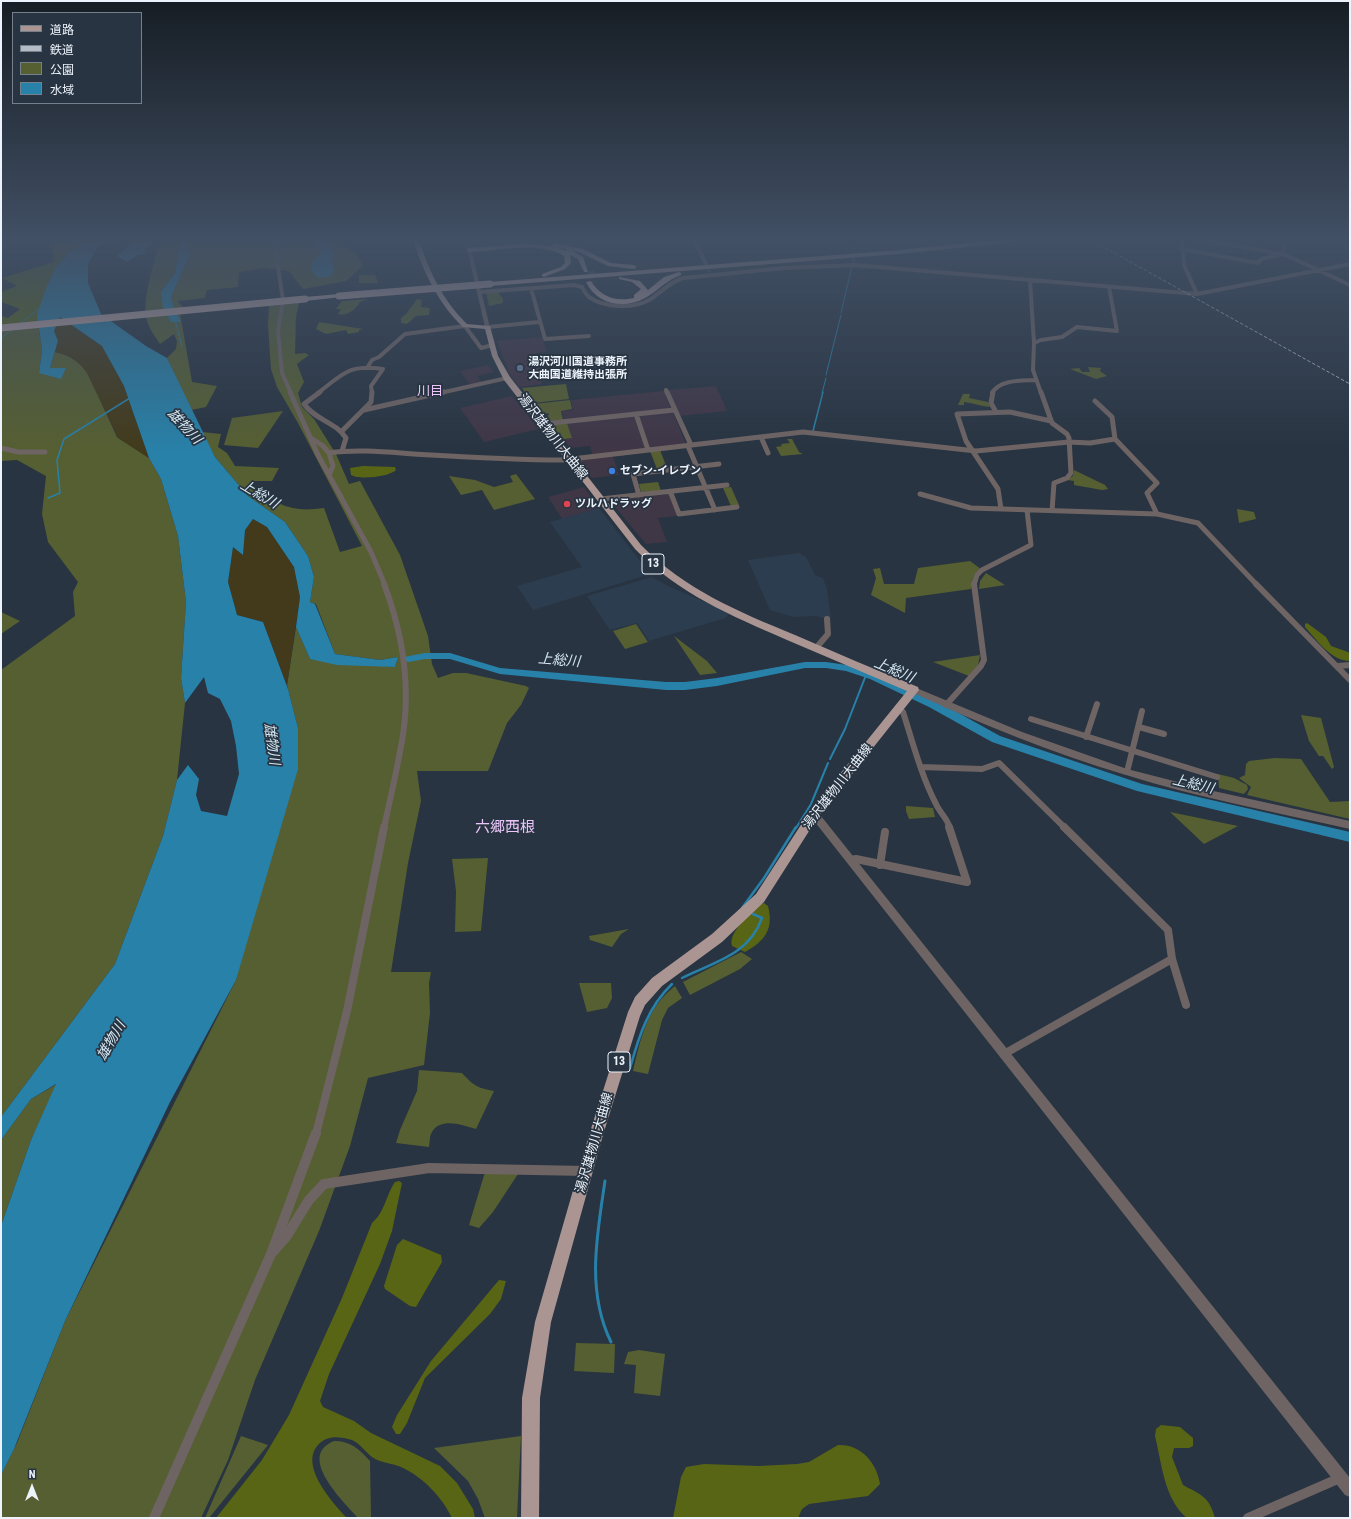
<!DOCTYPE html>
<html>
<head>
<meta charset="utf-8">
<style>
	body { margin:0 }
	#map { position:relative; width:1351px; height:1519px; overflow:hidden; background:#283441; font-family:"Roboto Condensed","Noto Sans JP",sans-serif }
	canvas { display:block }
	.frame { position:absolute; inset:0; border:2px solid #ecf3fc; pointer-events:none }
	.legend { position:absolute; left:12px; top:12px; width:130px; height:92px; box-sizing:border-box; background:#283441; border:1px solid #76808c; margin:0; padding:5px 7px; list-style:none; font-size:12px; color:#ecf3fc }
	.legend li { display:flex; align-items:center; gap:8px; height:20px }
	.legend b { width:20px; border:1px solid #76808c }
	.north { position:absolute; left:12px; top:1467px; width:40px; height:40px; -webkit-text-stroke:3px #283441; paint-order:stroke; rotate:0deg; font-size:11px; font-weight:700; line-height:16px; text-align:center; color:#ecf3fc }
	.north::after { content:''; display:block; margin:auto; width:14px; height:18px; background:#ecf3fc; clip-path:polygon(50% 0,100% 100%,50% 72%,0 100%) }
</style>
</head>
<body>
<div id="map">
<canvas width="1351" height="1519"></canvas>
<div class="frame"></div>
<ul class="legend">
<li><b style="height:5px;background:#aa9593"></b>道路</li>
<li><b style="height:5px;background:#b3bbc6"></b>鉄道</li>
<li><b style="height:11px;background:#565f31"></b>公園</li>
<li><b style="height:11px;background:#2881a9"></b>水域</li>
</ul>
<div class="north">N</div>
</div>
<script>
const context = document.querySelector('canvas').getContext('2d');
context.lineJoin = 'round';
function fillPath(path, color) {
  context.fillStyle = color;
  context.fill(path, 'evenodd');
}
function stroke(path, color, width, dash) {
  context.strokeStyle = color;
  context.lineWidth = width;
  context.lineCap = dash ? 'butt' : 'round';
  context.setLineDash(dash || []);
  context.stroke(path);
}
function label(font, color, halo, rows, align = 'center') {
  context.font = font + ' "Roboto Condensed","Noto Sans JP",sans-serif';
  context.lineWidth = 3.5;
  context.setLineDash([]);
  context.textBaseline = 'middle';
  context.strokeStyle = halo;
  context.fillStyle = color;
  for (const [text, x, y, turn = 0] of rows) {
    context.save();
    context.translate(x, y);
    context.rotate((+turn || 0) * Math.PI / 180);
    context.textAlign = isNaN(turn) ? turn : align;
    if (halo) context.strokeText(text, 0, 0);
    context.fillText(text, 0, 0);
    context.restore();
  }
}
fillPath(new Path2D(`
	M542 337 547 352 519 355 536 353 542 384 519 387 509 373 497 341Z
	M488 365 494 372 477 376 482 383 470 385 460 371Z
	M716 386 727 411 679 416 668 390Z
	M664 391 671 409 564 420 562 411 573 410 571 400Z
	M512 396 539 429 484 442 460 408Z
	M673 412 686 444 650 449 638 415Z
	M634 416 645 450 593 456 590 446 570 448 564 439 571 438 567 423Z
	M613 456 619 475 592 478 577 460Z
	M584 487 599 508 562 519 548 497Z
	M669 494 678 516 658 518 667 542 646 544 610 501Z`), '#3f3646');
fillPath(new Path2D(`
	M599 508 650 574 533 610 517 586 582 567 550 522Z
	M799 553 806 557 815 575 823 578 827 589 831 620 816 616 793 617 770 610 748 560Z
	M652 577 668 586 730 613 725 618 712 622 649 641 637 623 610 630 587 596Z`), '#2d3d50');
fillPath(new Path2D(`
	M161 240 181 241 175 273 161 292 174 308 171 297 189 257 187 240H274L279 269 264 268 239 272 238 287 207 290 205 298 177 301 183 307 180 313 192 382 217 386 206 407 191 410 167 358 176 349 177 341 174 334 160 344C154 335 148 327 146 317 143 295 154 264 159 243Z
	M276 240H309L314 243 320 254 312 262 332 261 334 255 330 240H344L347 248C357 253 358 257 363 266L346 281 303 289 289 271 280 270Z
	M359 275H375L378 283H359Z
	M497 291 503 299V303L489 306 486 292Z
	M368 299 360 302C355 310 348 316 338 314L341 309H336L342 301Z
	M417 299 422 300 421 307 430 308 429 315 416 316 407 324 401 323V318L406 314Z
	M299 303 296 317 295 354 305 353 309 355 297 364 304 382 298 393 302 407 314 419 336 454 349 484 360 481 400 555 428 636 432 664 438 678 453 673H466L526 686 529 688 521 705 507 723 488 771H417L421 801 408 863 391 972H431L429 983 430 1013 424 1065 368 1078 350 1146 319 1231 255 1380 228 1460 201 1518H1V1475L17 1443 65 1321 236 980 298 728 287 685 296 627 310 659 395 667 398 657 380 660 335 654 316 604 310 602 314 577 308 556 285 522 248 496 215 457 202 432 221 434 218 447 227 453 235 466 279 468 272 481H252L251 489C280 504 290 513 324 508L340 552 362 546 298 423 277 387 271 369 268 325 269 306Z
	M319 322 363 329 359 330V332L348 334 346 330 326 334 316 329Z
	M38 323 42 350 39 373 50 368 55 352C69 355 77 360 87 371L117 437 149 458 161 479 178 536 186 602 181 678 185 703 177 780 163 836 115 964 1 1117V670L75 616 73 592 78 582 48 542 42 514 46 476 17 460 1 461V326Z
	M1088 367 1101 368 1100 371 1107 376 1096 379 1070 369 1079 368 1082 372H1090Z
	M566 384 569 399 533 403 522 388Z
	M963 394H970L969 398 988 402 990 407C980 406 973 403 964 402V405H958Z
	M570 400 572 409 561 411 563 420 547 421 545 417 549 415 548 413 542 415 534 404Z
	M283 411 258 448 224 445 232 418Z
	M567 423 572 438 564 439 550 425Z
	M787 439H792L799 452 803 454 781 456 776 447 782 446 781 444 790 443Z
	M660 450 667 468 657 469 650 451Z
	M1074 470 1105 485 1108 489 1102 490 1074 485V481L1067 480 1073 476Z
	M516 474 535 499 494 510 482 490 461 495 449 476 475 480 494 487 513 482 510 476Z
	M658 482 661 491 641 492 639 484Z
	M731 487 739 505 731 506 723 488Z
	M1237 509 1254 512 1256 519 1239 523Z
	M970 561 981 569 975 574 971 589 906 598 905 613 871 595 876 578 873 569 880 568 884 584H914L918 568Z
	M986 573 1005 585 979 589 980 581Z
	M1 612 20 621 1 634Z
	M636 624 648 642 625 649 613 631Z
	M674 636 707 661 717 673 700 675Z
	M980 655 978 666 969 676 933 662Z
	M1301 715 1321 718 1334 767 1332 769 1323 756H1319L1309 741Z
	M1275 758 1301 759 1330 802 1350 801V819L1247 795 1251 787 1239 778 1245 775 1246 764 1249 761Z
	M1218 774 1234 778 1247 785 1248 789 1244 794 1219 788Z
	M906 806 933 808 935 817 909 819 906 811Z
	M1170 812 1238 826 1204 844Z
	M488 858 481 931 455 932 456 891 452 859Z
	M629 929 621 934 612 947 590 940 589 936Z
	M741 952 752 959 740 969 690 995 683 982Z
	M579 983H611L612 998 607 1008 587 1012Z
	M675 986 682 998 668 1008 662 1020 648 1074 633 1071C641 1037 647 1008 675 986Z
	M419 1070 462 1073C473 1085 477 1088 494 1091L476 1129C462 1125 441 1117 432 1132 429 1136 430 1143 429 1147L396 1143 400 1130 417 1091Z
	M57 1084 31 1140 1 1226V1140L31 1099Z
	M485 1172 518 1174 493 1212 479 1228 469 1225Z
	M576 1343 615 1344 614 1373 574 1371Z
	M639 1350 665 1354 660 1396 634 1393 636 1365 624 1364 628 1352Z
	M241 1436 268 1445 209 1518H205Z
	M521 1436 517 1518H485L478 1499 468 1481 434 1448Z
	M334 1441C351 1441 359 1449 370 1461L371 1518H358C343 1501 296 1456 334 1441Z`), '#565f31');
fillPath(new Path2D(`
	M51 240H90L72 250 38 323 1 326V316L8 318 20 309 1 302V292L17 286 2 278 54 262Z
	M363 466 395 467 396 470C389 477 359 480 351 475L350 468Z
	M1307 623 1326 637 1331 646 1348 652 1350 654V661C1331 661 1317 640 1305 627V624Z
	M764 903 768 906C774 929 765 941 745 952L732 946C728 932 750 915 758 905Z
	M399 1181 402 1183 392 1231 380 1264 329 1374 320 1401 323 1407 354 1421 371 1433 440 1466 457 1483 473 1509 475 1518H452C442 1497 423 1477 401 1467 392 1463 380 1463 372 1457 364 1451 359 1441 348 1439 337 1436 326 1436 318 1445 299 1466 333 1503 347 1518H216L262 1460 289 1415 342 1298 372 1223C385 1212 386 1195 395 1182Z
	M403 1239 441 1255 442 1262 416 1307 410 1306 385 1289 384 1286 397 1245Z
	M499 1280 506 1281 501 1299 490 1314 425 1378 407 1423 400 1434H396L392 1427 397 1415 431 1361Z
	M1161 1425 1180 1427 1193 1438V1446L1189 1448H1174L1172 1457 1183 1485C1201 1495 1209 1496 1215 1518H1187C1164 1499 1162 1464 1155 1436L1156 1429Z
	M838 1445C861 1444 877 1463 880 1484L868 1496 809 1504 802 1509 798 1518H673L681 1477 686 1467 704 1464 759 1466 797 1464 809 1462Z`), '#586515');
fillPath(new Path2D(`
	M60 317 102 346 124 386 149 458 118 438 87 373C78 361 70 355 55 352L58 341 54 331Z
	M253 519 267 527 294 567 300 597 287 685 263 622 237 615 228 582 233 547 243 555 245 530Z`), '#423a1a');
fillPath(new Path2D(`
	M90 240H115L98 246 88 264V283L101 314 146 346 167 358 215 457 248 496 285 522 308 556 314 577 310 602 315 604 335 654 380 660 398 657 395 667 337 665 310 659 296 627 300 597 294 567 267 527 253 519 245 530 243 555 233 547 228 582 237 615 263 622 288 689 298 728V769L236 980 170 1102 65 1321 14 1449 1 1475V1226L31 1140 56 1084 31 1099 1 1140V1117L115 964 163 836 177 780 188 765 199 779 196 795 201 811 227 816 239 774 236 746 231 721 220 699 208 693 204 677 185 703 181 678 186 602 178 536 161 479 149 458 124 386 102 346 60 317 54 331 58 341 50 368H66L61 379 39 373 42 350 37 315 46 288 56 267 72 250Z
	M136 240H157L145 249 146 254 137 255 127 262 117 256Z
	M180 240H187L189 257 171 297 174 308 181 322H171L163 308 161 292 175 273Z
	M309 240H330L334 255 332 261 334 272 331 276 318 278 311 270 312 262 320 254 314 243Z`), '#2881a9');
stroke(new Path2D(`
	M855 240V249
	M854 251V253
	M853 263 854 258
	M841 313 852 266
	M175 320 182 346
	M21 323 41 307
	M1 339 12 329
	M826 375 841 315
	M822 393 826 378`), '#2881a9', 1);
stroke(new Path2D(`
	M813 431 823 392
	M48 498 60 493 57 460 64 439 130 398`), '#2881a9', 1.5);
stroke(new Path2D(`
	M830 759 845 729 866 675
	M796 828 811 804 828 763`), '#2881a9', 2);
stroke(new Path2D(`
	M742 908 764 878 796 827
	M682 978C714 962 749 955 762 918L753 914
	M630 1068C639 1036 648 1007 672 984`), '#2881a9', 2.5);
stroke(new Path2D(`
	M605 1181C597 1235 586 1291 611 1342`), '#2881a9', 3);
fillPath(new Path2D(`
	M425 653H450L500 668 666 682H685L717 678 805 662H826L847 665 878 675 937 701 1000 736 1142 784 1350 832V842L1137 791 992 742 929 707 870 679 846 671 826 668H805L717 686 685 690H666L500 674 450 659H425L408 662 403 659 404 657Z`), '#2881a9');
stroke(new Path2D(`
	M920 254 922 248
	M706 264 709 272`), '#45515d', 4, [4, 2]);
stroke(new Path2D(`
	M591 271 594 282`), '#45515d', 7, [7, 3.5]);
stroke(new Path2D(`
	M274 240 283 300 278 331 282 373 291 393
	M694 240 706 264
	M1182 240 1184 265 1197 294
	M1205 240 1286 255 1350 285
	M1275 240 1286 242
	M1182 249 1258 263 1261 259 1282 254 1286 240
	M1030 280 1034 343 1033 370 1041 393
	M531 288 545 339 589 336
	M480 292 574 285 582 287C584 290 586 295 589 297 605 308 633 309 649 300 661 293 669 282 683 278L784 268 854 265 1197 294 1350 264
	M488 327 539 322
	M1034 343 1041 340 1062 337 1077 327 1117 331 1109 287
	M367 368 372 360 379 357 405 334 465 326 481 348 493 345
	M666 390 667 393
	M318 393C344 373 349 364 383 369L371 386 372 393
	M440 393 507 378
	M992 393C1000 379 1022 381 1036 380`), '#6f6464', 4);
stroke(new Path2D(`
	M290 392 318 455 371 552 385 585
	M320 392 304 404C315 420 336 422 346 438L342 451
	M667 392 691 445
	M993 392 991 403 996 412
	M1041 392 1052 423 1067 434 1069 438 1071 473 1067 478 1054 483 1052 511
	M1095 401 1112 417 1115 439 1157 483 1147 493 1157 514
	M364 410 444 392
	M636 414 648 450
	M542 424 674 410
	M342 431 371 402 372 392
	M761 437 768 453
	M311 438 323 446 329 453C357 449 386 452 414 454 464 457 513 460 563 460L803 432 976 451 1069 442 1090 443 1115 439
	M688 446 715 510
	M1 448 18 452H45
	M329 453 333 466 329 475
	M670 491 679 514 737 507
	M920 494 971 508 1157 514 1198 523 1257 585
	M639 495 633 474 719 464
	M601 499 727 485
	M1001 509 998 489 966 441 957 414 1010 412 1051 421
	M974 585 977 575 982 570 1031 545 1027 510`), '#6f6464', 5);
stroke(new Path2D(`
	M1256 584 1350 680
	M816 648 828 634 827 619
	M1338 666 1350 665
	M946 705 981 666 984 660 974 584
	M899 710 903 712C913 743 921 775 936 804 940 813 947 818 950 828
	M1031 719 1217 777
	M1139 727 1164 734
	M1086 737 1097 704
	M921 767 982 769 999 763 1065 828
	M1127 772 1142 711
	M384 828C390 799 397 770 402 741 411 689 403 634 384 584`), '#6f6464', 6);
stroke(new Path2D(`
	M1064 827 1168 930 1172 959 1186 1005
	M851 860 856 859 967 882 949 827
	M880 865 885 832
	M1004 1054 1172 959
	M316 1134 347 1011 384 827`), '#6f6464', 8);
stroke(new Path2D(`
	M272 1253 286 1237 309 1200 324 1184 429 1168 586 1171
	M154 1518 271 1254 316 1133
	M1248 1518 1340 1478`), '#6f6464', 10);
fillPath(new Path2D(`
	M465 240H469L490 328 485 327Z
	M914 687 1022 732 1127 769 1209 790 1350 821V829C1275 812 1199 798 1126 775 1052 753 981 724 911 692L910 690Z
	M814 810 817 811 1350 1478V1497L1345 1495 811 817 809 814 811 811Z`), '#6f6464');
fillPath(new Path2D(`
	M413 240H419C429 271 443 301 467 324L490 326 498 356 510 377 641 545C686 590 737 611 795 635 836 653 877 670 918 687L919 690 818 817 764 902 722 942 662 986 645 1005 640 1016 603 1135 551 1322 540 1398 539 1518H521L522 1398 535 1322 589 1135 628 1012 635 997 652 978 712 934 756 894 810 811 907 691C867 674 827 657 787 640 730 615 679 594 635 549L504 380 492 356 485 329 463 327C438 303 424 273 413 240Z`), '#aa9593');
fillPath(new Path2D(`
	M996 240H1017L1014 242 899 254 490 286 487 284 490 282 899 250Z
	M555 243 583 249 611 263 634 265 637 267 634 269 608 266 579 252 571 250 583 257 588 272H584L578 259 570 255 571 263 565 269 544 277 542 276V274L561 267 565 263 564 256C540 240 497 251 469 252L466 250 469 248 521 244 553 246V244ZM556 247 567 249 565 251Z
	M679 272 681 273V275C666 280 658 291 645 298 624 310 596 304 586 282L591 281C601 297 615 302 634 298V295L641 289 632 282 619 279V277L640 281 648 290 664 277Z
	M339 294 342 296 341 297 305 301 302 299 305 297Z`), '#c1a8a6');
stroke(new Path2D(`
	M1091 240 1350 384`), '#b3bbc6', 1, [3.5, 2]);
stroke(new Path2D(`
	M339 296 490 284
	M1 328 305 299`), '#c1a8a6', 7);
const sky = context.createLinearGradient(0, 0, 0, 453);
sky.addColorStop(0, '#161d24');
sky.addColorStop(0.53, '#425065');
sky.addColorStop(1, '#42506500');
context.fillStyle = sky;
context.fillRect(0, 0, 1351, 453);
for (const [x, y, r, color] of [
	[520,368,4,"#5c6f8a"],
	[612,471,4,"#3f7fe0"],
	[567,504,4,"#e0444e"]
]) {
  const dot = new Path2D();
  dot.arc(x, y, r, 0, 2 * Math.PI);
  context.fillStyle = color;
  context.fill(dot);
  stroke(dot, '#283441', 1.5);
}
label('bold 11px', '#ecf3fc', '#283441', [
	["湯沢河川国道事務所",528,362],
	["大曲国道維持出張所",528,375],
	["セブン-イレブン",620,471],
	["ツルハドラッグ",575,504]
], 'left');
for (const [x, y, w] of [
	[653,564,22],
	[619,1062,22]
]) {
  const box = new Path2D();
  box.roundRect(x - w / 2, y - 10, w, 20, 3);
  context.fillStyle = '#283441';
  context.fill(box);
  stroke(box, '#ecf3fc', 1);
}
label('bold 12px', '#ecf3fc', null, [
	["13",653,564],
	["13",619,1062]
]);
label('13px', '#eac6fa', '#283441', [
	["川目",430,392]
]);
label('13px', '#ecf3fc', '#283441', [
	["湯沢雄物川大曲線",552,437,52],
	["湯沢雄物川大曲線",838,787,-52],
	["湯沢雄物川大曲線",595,1143,-74]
]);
label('italic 14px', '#d4e8f3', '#283441', [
	["雄物川",184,427,47],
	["上総川",259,495,31],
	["上総川",559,661,5],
	["上総川",894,671,23],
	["雄物川",271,744,82],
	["上総川",1193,785,13],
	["雄物川",112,1041,-60]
]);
label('15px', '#eac6fa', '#283441', [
	["六郷西根",505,828]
]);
</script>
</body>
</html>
